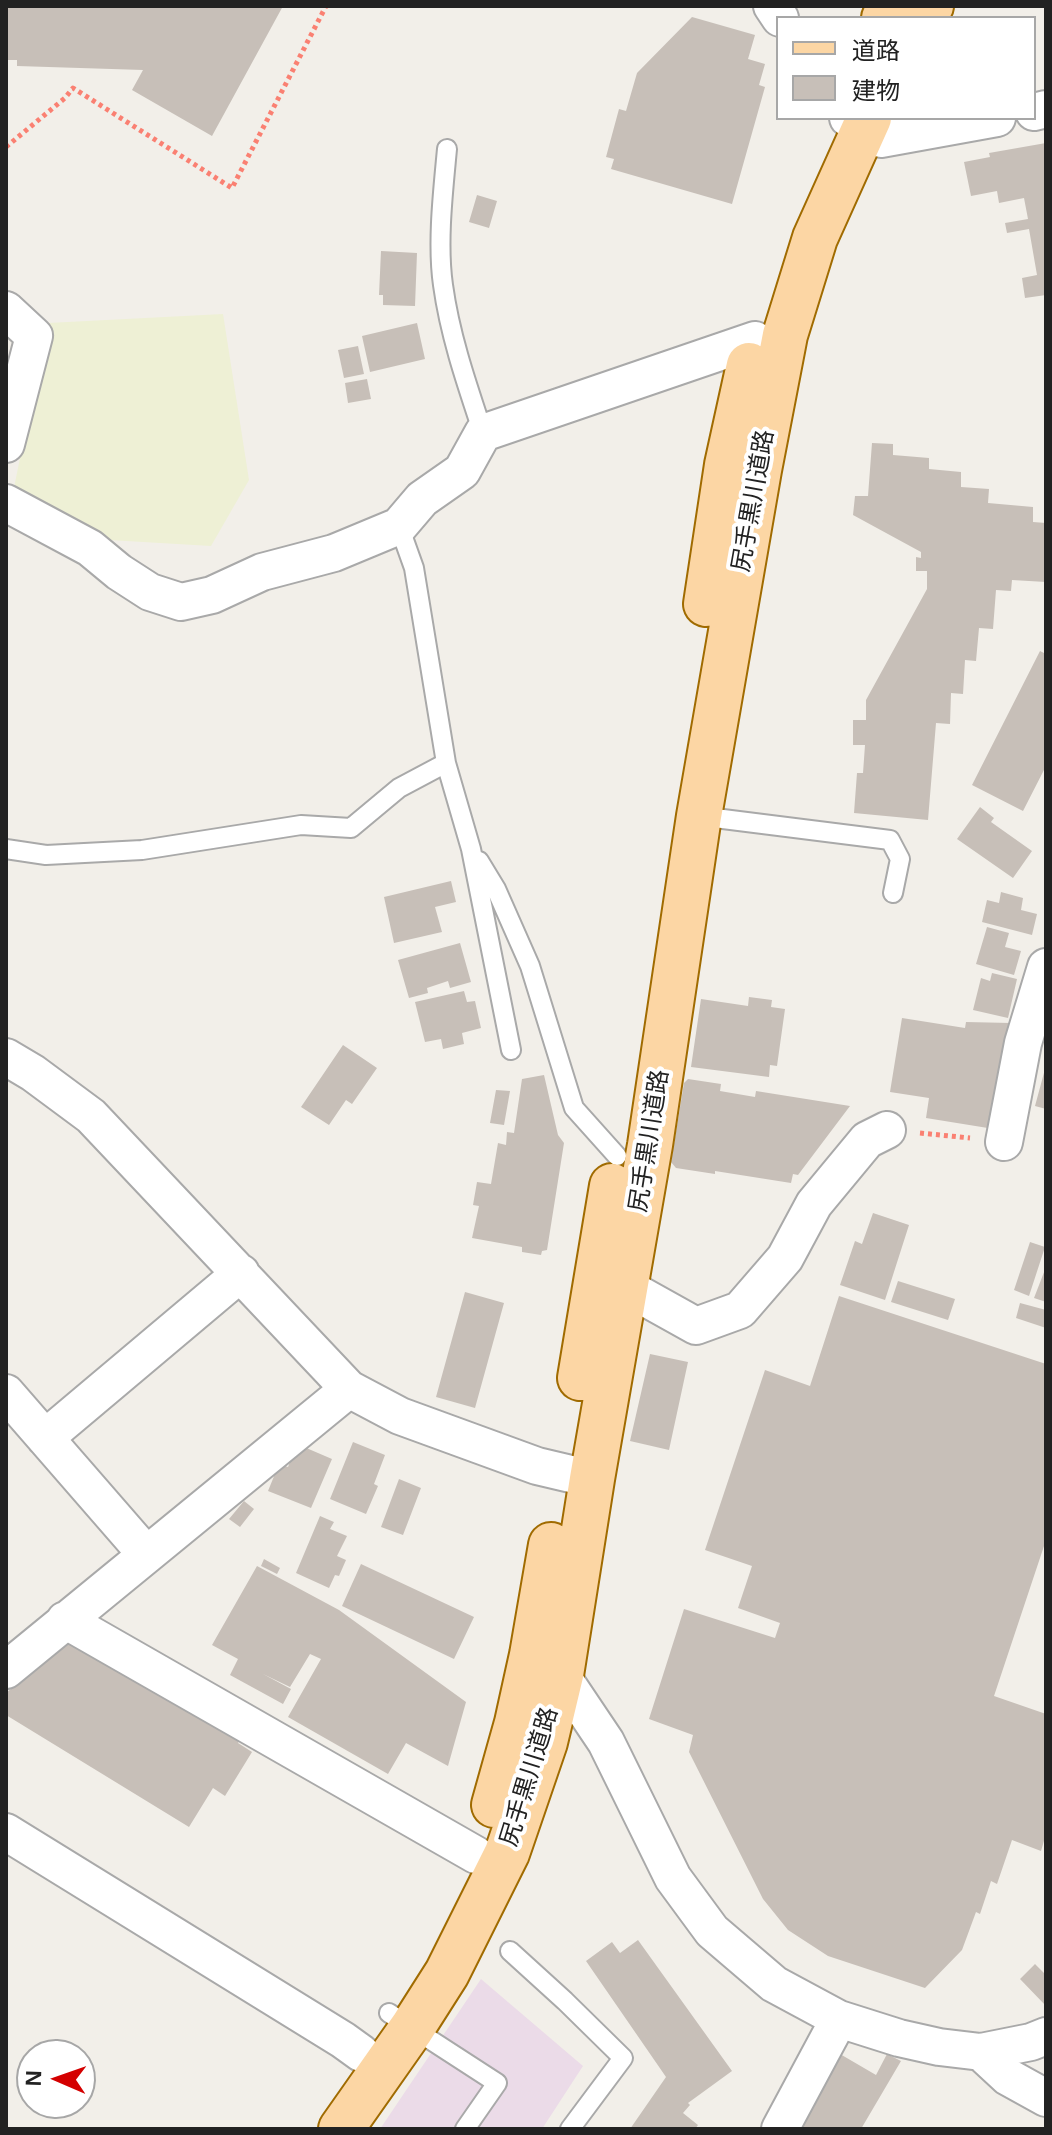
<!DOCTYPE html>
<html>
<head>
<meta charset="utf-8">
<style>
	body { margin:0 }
	#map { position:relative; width:1052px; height:2135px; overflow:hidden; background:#f2efe9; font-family:Helvetica,"Noto Sans JP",sans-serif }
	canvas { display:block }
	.frame { position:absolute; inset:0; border:8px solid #222; pointer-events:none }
	.legend { position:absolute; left:776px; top:16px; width:260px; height:104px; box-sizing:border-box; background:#fff; border:2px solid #a7a7a7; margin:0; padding:10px 14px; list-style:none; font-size:24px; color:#222 }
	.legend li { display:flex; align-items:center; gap:16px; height:40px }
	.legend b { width:40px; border:2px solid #a7a7a7 }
	.north { position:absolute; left:16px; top:2039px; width:80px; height:80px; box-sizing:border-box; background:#fff; border:2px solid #a7a7a7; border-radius:50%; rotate:272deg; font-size:22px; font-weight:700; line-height:32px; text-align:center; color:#222 }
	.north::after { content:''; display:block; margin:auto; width:28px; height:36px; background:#d40000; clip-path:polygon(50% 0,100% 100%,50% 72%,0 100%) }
</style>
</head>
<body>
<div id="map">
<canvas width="1052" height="2135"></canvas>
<div class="frame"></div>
<ul class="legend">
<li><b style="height:10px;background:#fcd6a4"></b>道路</li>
<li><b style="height:22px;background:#c7bfb8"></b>建物</li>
</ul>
<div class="north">N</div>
</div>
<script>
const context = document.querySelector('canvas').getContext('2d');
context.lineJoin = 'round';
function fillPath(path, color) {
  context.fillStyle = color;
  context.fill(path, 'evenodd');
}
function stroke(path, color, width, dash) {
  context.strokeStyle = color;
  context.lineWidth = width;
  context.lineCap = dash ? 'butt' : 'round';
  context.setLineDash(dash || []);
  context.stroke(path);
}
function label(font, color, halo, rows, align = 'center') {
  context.font = font + ' Helvetica,"Noto Sans JP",sans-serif';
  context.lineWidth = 8;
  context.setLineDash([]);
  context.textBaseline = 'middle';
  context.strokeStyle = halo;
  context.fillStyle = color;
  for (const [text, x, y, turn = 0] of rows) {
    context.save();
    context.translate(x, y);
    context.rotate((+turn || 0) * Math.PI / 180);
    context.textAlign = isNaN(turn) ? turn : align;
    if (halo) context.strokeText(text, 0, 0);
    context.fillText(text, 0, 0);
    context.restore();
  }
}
fillPath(new Path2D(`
	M481 1979 583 2066 542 2129H380Z`), '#ebdbe8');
fillPath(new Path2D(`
	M223 314 249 480 211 546 92 539 12 497 48 323Z`), '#eef0d5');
fillPath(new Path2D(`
	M6 6H283L212 136 132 90 143 70 17 66V60H6Z
	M692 17 755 35 748 59 765 64 759 85 765 87 732 204 611 169 614 159 606 157 619 109 626 111 637 73Z
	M1046 143V295L1025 298 1022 278 1037 275 1029 229 1007 233 1005 223 1028 219 1024 198 999 203 997 191 971 196 964 162 990 157 989 153Z
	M477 195 497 201 489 228 469 222Z
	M381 251 417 253 415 306 383 305V295H379Z
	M417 323 425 359 370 372 362 336Z
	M358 346 364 374 344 378 338 350Z
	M367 379 371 399 348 403 345 383Z
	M872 443 893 444V455L929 458V469L961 472V487L989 489 988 503 1033 507V522L1046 523V582L1012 580 1011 591 996 590 993 629 979 628 976 661 965 660 963 694 951 693 950 724 936 723 928 820 854 813 857 773H863L865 745H853V720H866V700L927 589V571H916V557L921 558V552L853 515 855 496H868Z
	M1040 651 1046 654V766L1023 811 972 785Z
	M980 807 994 818 991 822 1032 851 1013 878 957 839Z
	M451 881 456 902 435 907 442 932 394 943 384 897Z
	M1001 892 1023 898 1021 910 1037 914 1032 935 982 922 987 900 999 903Z
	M987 927 1009 933 1005 947 1021 951 1014 975 976 964Z
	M460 943 471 982 450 988 448 981 427 988 428 993 409 998 398 960Z
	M992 973 1017 979 1008 1018 973 1010 981 978 990 981Z
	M464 991 467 1002 475 1001 481 1028 462 1033 464 1044 443 1049 441 1039 425 1042 415 1002Z
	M749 997 772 1000 771 1007 785 1009 777 1066 770 1065 769 1077 691 1067 701 999 748 1006Z
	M902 1018 965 1028 966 1022 1011 1023 994 1129 926 1118 929 1098 890 1092Z
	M343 1045 377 1068 352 1104 346 1100 329 1125 301 1107Z
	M1045 1069H1046V1109L1035 1106Z
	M544 1075 558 1135 564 1143 547 1250 542 1251 541 1255 522 1252V1247L472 1238 479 1206 473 1205 477 1182 491 1184 498 1143 506 1145 507 1132 514 1133 522 1079Z
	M688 1079 721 1084 720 1091 755 1097 756 1091 850 1106 798 1175 793 1174 791 1183 715 1171V1174L676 1168 671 1162 684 1083Z
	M496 1090 510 1091 504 1125 490 1123Z
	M873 1213 909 1225 885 1300 840 1285 855 1241 862 1244Z
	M1030 1242 1045 1247 1029 1296 1014 1290Z
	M1046 1267V1302L1034 1298Z
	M898 1281 955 1299 948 1320 891 1302Z
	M465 1292 504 1303 475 1408 436 1397Z
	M839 1296 1046 1364V1540L994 1696 1046 1714V1834L1041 1851 1012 1840 997 1884 991 1881 980 1914 976 1912 962 1950 925 1988 828 1956 788 1930 763 1899 689 1752 693 1735 649 1719 684 1609 775 1638 780 1623 738 1608 752 1566 705 1550 765 1370 810 1386Z
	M1020 1303 1046 1310V1328L1016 1318Z
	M650 1354 688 1362 669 1450 630 1441Z
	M353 1442 385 1455 374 1484 378 1486 366 1514 330 1499Z
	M297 1444 332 1459 311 1508 268 1491 279 1464 288 1467Z
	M399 1479 421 1488 403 1535 381 1527Z
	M244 1501 254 1509 240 1527 229 1519Z
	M320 1516 334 1522 330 1529 347 1536 337 1556 346 1560 339 1576 335 1575 329 1588 296 1573Z
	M264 1559 280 1568 277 1574 261 1566Z
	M361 1564 474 1617 454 1659 342 1606Z
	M257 1566 339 1610 466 1702 448 1766 406 1743 388 1774 288 1717 321 1659 310 1654 290 1687 263 1674 291 1689 283 1704 230 1675 238 1659 212 1645Z
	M67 1643 83 1652 84 1649 191 1714 195 1707 243 1736 238 1743 252 1752 225 1796 213 1788 189 1827 6 1715V1693Z
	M638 1940 732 2071 688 2103 690 2105 683 2113 698 2125 695 2129H630L666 2077 586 1961 612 1942 620 1953Z
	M1035 1964 1046 1975V2006L1020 1979Z
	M840 2054 876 2075 887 2054 901 2061 861 2129H796Z`), '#c7bfb8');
const service = new Path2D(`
	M447 149C443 192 437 243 443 285 450 336 467 385 483 433
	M399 526 414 568 446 763 471 849 511 1050
	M699 816 890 840 900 859 893 893
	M6 849 46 855 142 850 301 825 351 828 399 788 446 763
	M479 861 496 889 530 966 574 1108 617 1156
	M510 1951 565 2001 623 2058 570 2129
	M389 2013 497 2083 465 2129`);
const minor = new Path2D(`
	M772 6 780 18
	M1034 112 1046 109
	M848 118 863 130 881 139 997 118
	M6 310 34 336 6 444
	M6 503 90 548 119 572 150 592 181 602 212 595 262 572 334 553 399 526 422 499 462 471 483 433 755 340
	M6 1057 33 1073 91 1116 349 1389 400 1416 537 1466 592 1479
	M1004 1142 1023 1043 1046 967
	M601 1279 626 1287 696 1326 740 1310 785 1258 814 1204 867 1140 887 1130
	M6 1393 146 1554
	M45 1438 241 1273
	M65 1620 476 1855
	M545 1664 561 1675 606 1742 673 1878 712 1931 774 1984 839 2019 899 2038 939 2047 981 2052 1031 2042 1046 2036
	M6 1670 349 1389
	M6 1832 343 2040 361 2053
	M981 2052 1008 2077 1046 2098
	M780 2129 839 2019`);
const primary = new Path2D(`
	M884 18 890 6
	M924 18 931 6
	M706 604 727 465 749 365
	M580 1378 612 1186
	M494 1805 517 1723 532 1655 551 1545
	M341 2129 412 2028 447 1973 507 1853 545 1742 561 1675 592 1479 650 1145 699 816 759 470 785 335 815 238 869 118`);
stroke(service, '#a9a9a9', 22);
stroke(minor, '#a9a9a9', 40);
stroke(primary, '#a06b00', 48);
stroke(new Path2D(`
	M6 147 65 98 73 88 232 188 326 6
	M920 1133 970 1138`), '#fa8072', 5, [4, 4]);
stroke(service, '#fff', 18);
stroke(minor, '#fff', 36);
stroke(primary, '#fcd6a4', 44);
label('24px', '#222', '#fff', [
	["尻手黒川道路",754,501,-80],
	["尻手黒川道路",650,1141,-81],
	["尻手黒川道路",530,1777,-73]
]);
</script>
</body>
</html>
